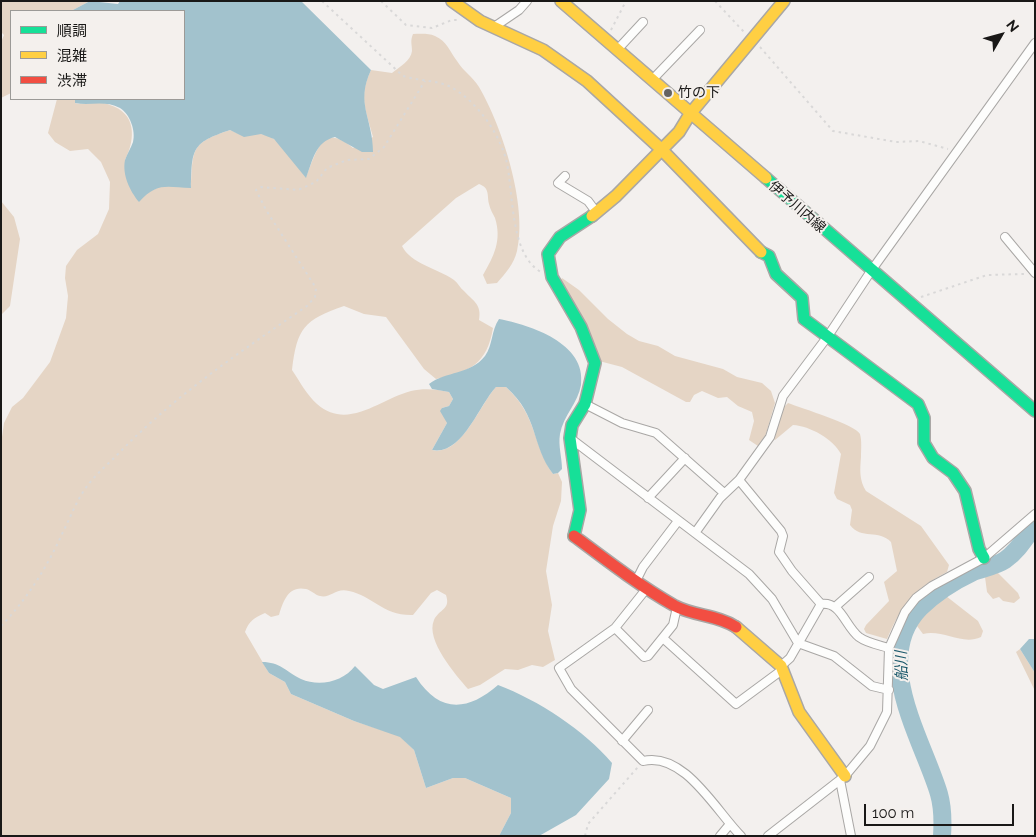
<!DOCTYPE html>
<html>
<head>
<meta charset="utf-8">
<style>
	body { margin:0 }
	#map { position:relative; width:1036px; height:837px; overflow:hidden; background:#f3f0ee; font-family:Raleway,"Noto Sans JP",sans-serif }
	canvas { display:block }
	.frame { position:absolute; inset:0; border:2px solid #191817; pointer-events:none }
	.legend { position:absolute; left:10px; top:10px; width:175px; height:90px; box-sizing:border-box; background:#f4f0ed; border:1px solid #9c9a97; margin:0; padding:6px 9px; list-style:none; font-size:15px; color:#191817 }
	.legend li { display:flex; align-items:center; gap:10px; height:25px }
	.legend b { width:25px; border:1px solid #9c9a97 }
	.north { position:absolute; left:976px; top:10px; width:50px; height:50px; -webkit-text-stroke:4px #f4f0ed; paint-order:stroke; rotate:52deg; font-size:14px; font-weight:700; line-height:20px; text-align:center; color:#191817 }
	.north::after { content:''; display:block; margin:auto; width:18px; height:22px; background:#191817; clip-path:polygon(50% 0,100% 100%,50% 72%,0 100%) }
	.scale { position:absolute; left:864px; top:804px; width:150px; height:22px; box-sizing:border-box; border:2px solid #191817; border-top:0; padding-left:6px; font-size:15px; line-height:18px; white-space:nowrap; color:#191817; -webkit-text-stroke:4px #f4f0ed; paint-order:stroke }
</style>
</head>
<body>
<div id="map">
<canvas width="1036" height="837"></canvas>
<div class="frame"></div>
<ul class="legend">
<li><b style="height:6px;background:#16e098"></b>順調</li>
<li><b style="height:6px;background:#ffcf43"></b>混雑</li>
<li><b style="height:6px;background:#f24e42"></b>渋滞</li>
</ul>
<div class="north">N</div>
<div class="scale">100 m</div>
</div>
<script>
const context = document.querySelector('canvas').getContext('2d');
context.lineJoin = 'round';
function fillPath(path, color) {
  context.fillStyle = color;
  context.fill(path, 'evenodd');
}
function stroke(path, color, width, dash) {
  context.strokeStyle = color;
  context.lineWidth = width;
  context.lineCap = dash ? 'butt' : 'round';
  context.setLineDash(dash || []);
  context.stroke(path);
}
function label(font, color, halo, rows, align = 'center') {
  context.font = font + ' Raleway,"Noto Sans JP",sans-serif';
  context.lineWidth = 4;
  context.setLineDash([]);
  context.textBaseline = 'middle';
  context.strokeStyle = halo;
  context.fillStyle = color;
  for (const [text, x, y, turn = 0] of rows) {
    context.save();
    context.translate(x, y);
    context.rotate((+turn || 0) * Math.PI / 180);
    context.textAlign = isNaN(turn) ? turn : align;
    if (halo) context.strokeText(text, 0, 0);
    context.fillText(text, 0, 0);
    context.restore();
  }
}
fillPath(new Path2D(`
	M1 1H90L71 11H11V93L1 98V42L4 35 1 32Z
	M413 34C420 34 428 33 435 36 447 41 450 52 457 61 463 71 473 77 479 87 502 126 528 206 517 251 514 264 505 274 497 283L487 284 483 275C494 256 502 240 495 218 493 214 490 209 489 204 487 195 490 188 479 184L456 198 402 246C411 264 437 268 454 280 458 283 460 288 464 291 473 301 482 304 479 320L493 328C487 364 470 372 436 379L424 369 386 317 364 314 344 306C304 320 297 328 292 370 300 382 307 395 317 404 348 431 380 399 411 391 423 388 437 389 449 392L453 399 449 406 442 408 447 423 432 450C461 457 480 404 496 387H506C535 414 532 437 549 468L553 474 558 473 562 482 561 501 553 526 546 571 552 605 548 631 555 660 543 667 532 665 518 670 505 669 480 685 468 689C456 675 425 640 434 620 439 609 451 610 446 595L437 590 431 593 413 615C383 616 373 596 349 591 336 587 330 599 320 596 315 595 311 590 306 589 288 585 283 602 279 615L271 617 265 613C254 618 249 621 245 632L269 673 285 682 291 694 354 721 400 736 414 750 426 788 453 778H465L511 798V813L499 836H1V444L4 423 12 407 23 398 50 362 66 318 68 296 65 278 66 266 77 250 98 234 109 209 110 182 101 162 88 149 70 151 55 142 48 133 57 99H75V103C85 105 89 103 98 102 102 102 107 104 110 105 136 113 136 138 125 160L148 192 164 185 191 187C193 148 191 143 230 130 249 139 244 133 261 134 281 136 294 163 306 177 316 153 322 121 353 148L373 137C366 110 358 97 371 70L392 73C399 67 411 61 412 51 412 44 410 41 413 34Z
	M1 201 14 217 20 239 10 306 1 315Z
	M562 278 579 290 608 319 627 334 639 341 658 346 675 356 723 369 737 377 762 383 771 391 775 403 766 434 758 446 749 440 754 421 752 412 738 406 727 397 718 398 702 391 694 395 690 402H686L622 367 599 361 596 347 560 281Z
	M788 403C801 408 856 425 860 434 862 441 861 450 861 457 860 470 859 480 866 491L921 526 949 565 947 572C914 589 902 604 887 639L866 633 864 629 866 625 889 601 884 582 897 571 891 542C879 529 861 540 850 525L852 510 850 505 837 499 834 493 841 454C833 439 810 426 793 425L775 440 773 438 784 407Z
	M997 572 1018 593 1020 598 1014 603 1003 601 999 597 993 599 987 592 985 577Z
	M946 596 978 621 983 631 981 637C962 646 943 629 923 634L917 626C921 611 935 604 946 596Z
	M1020 649 1035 673V691L1016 652Z`), '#e5d5c5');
fillPath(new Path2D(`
	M90 1 118 4 120 1H301L371 70C355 104 373 118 373 152H362L335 137C315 142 313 160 306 178L274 139 261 134 244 137 230 130C191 143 192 149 191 188 166 187 157 182 139 202 130 191 122 175 125 160 127 154 131 148 133 142 136 131 130 114 120 108 105 100 90 106 75 103V99H184V11H62H71Z
	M499 319C530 325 587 343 581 385 578 403 563 416 560 434 558 446 562 457 562 469L558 473 553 474C531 445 539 416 506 387H496C479 405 462 456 432 450L447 423 440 411 442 408 449 406 453 399 449 392 432 389 429 384C446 371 470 375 485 356 493 345 491 331 499 319Z
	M1029 639H1035V673L1020 649Z
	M262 662C280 662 285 671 301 679 319 687 343 682 355 666L374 685 383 689 416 677C439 713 467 712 498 685 538 700 584 730 612 763L609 779 576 815 539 836H499L511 813V798L465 778H453L426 788 414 750 400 737 354 721 291 694 285 682 269 673Z`), '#a2c2cd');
stroke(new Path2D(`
	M942 836C943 821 943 808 939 794 923 740 870 659 920 608 934 594 954 581 973 572 984 568 996 566 1005 560 1018 551 1026 537 1035 525`), '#a2c2cd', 18);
const street = new Path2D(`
	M494 27 519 10 527 1
	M617 50 643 22
	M652 80 700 30
	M565 176 558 183 588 201 597 213
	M1005 237 1035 273
	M585 404 622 423 656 433 724 493
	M570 438 749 574 772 599 798 643 834 656 872 686 889 690
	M739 480 781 531 783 536 779 552 792 571 821 604C841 601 845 626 859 637 867 643 879 645 889 648
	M648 498 685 458
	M695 533 720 498 739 480 770 437 783 396 828 336 871 271 1035 43
	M636 581 643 567 678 521
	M647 588 615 628 559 668 571 689 643 761C684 751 716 811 741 836
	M835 607 869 577
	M615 628 644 657 648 656 673 625 677 607
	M664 639 736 704 782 670
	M781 666 790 658 821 604
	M622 741 648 710
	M840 780 851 836
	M720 836 730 824
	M768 836 845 776 870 746 887 712 889 648 905 612 916 598 932 586 984 558 1035 514`);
const fast = new Path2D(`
	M766 178 1035 411
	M761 252 769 256 776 274 802 298 804 319 918 404 924 418V443L933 458 953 473 965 491 979 549 984 558
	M574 536 580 510 570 438 572 425 585 404 595 363 581 327 552 277 548 254 560 237 592 216`);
const slow = new Path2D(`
	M452 1 480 21 543 50 587 81 661 149 761 252
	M561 1 766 178
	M592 216 616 196 679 132 690 114 784 1
	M736 627 781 666 799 712 845 776`);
const jam = new Path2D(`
	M574 536C606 560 640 586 675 606 694 616 718 615 736 627`);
stroke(street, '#a9a7a5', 10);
stroke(fast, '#a9a7a5', 14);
stroke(slow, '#a9a7a5', 14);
stroke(jam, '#a9a7a5', 14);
stroke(new Path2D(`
	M322 1 403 76C419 81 436 80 451 87 476 101 498 131 506 159 514 191 509 254 541 272
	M381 1 406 25 432 28 452 20H460
	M715 1 744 32
	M611 30 626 1
	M760 47 833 131 896 142 919 141 948 149
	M921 297 987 275 1025 274
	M1 626C28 598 47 567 63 532 71 516 77 499 88 485 96 474 107 465 117 455 174 396 240 352 307 306L315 297 316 288 266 210 256 190 261 187 298 190 316 182 327 168 347 160 369 159 384 147 425 81
	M585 836 588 824 638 767`), '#d9d8d8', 2, [2.5, 4]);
stroke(street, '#fdfdfc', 8);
stroke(fast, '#16e098', 11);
stroke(slow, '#ffcf43', 11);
stroke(jam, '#f24e42', 11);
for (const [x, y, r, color] of [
	[668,93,5,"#656462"]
]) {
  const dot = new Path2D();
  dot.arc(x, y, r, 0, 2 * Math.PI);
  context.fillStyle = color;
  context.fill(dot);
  stroke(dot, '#f4f0ed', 2);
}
label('14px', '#191817', '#f4f0ed', [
	["竹の下",678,93]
], 'left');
label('14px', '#191817', '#f4f0ed', [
	["伊予川内線",797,207,41]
]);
label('italic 15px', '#1b596b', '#f4f0ed', [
	["船川",902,666,-92]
]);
</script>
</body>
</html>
